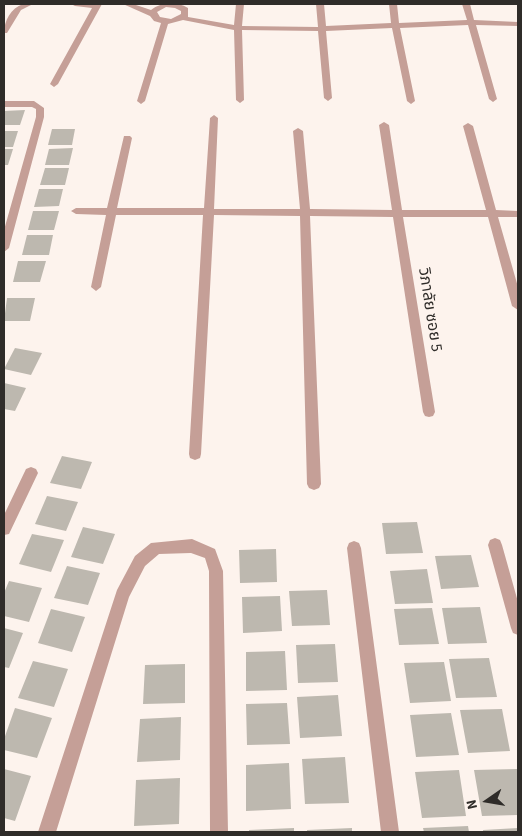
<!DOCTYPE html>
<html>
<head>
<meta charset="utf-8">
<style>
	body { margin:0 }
	#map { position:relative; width:522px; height:836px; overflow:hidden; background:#fdf3ed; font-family:"Source Sans 3",sans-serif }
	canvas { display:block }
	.frame { position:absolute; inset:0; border:5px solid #2f2c29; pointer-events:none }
	.north { position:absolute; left:462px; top:776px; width:50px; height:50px; -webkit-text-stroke:4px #fdf3ed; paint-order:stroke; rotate:257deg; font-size:14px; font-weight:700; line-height:20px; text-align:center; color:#2f2c29 }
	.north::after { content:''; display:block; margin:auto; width:18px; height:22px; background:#2f2c29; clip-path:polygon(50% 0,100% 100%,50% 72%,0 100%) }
</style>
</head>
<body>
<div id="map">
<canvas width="522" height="836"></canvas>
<div class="frame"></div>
<div class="north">N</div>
</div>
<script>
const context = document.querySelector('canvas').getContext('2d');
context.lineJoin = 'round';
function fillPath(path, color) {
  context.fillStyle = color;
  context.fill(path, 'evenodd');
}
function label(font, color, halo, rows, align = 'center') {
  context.font = font + ' "Source Sans 3","Noto Sans Thai",sans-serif';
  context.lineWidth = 4;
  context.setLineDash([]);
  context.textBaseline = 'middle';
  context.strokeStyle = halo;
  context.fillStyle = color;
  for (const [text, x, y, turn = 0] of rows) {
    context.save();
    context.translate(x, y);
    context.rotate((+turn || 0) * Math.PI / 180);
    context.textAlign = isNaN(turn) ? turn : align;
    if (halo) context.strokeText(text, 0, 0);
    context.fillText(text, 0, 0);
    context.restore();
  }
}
fillPath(new Path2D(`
	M25 110 20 125H4V111Z
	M52 129H75L72 145H48Z
	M4 131H18L13 147H4Z
	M73 148 69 165H45L49 149Z
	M4 149H13L8 165H4Z
	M45 168H69L65 185H40Z
	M39 189H63L59 206 34 207Z
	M33 211H59L54 230H28Z
	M27 235H53L49 255H22Z
	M18 261H46L40 282H13Z
	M7 298H35L30 321H4Z
	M15 348 42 353 31 375 4 369Z
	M4 383 26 388 15 411 4 409Z
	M62 456 92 462 81 489 50 483Z
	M47 496 78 502 66 531 35 524Z
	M417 522 423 553 386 554 382 523Z
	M83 527 115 534 103 564 71 557Z
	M32 534 64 540 51 572 19 564Z
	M276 549 277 582 240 583 239 550Z
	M471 555 479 587 441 589 435 556Z
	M67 566 100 573 88 605 54 598Z
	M427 569 433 603 395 604 390 571Z
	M9 581 42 588 29 622 4 616V593Z
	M327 590 330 625 292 626 289 591Z
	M280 596 282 631 243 633 242 597Z
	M480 607 487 643 448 644 442 608Z
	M432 608 439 644 399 645 394 609Z
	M51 609 85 617 72 652 38 643Z
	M4 628 23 633 9 668 4 667Z
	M335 644 338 682 298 683 296 645Z
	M285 651 287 690 246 691V652Z
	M489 658 497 697 456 698 449 659Z
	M33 661 68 669 54 707 18 698Z
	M444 662 451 701 410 703 404 663Z
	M185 664V703L143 704 145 665Z
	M338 695 342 736 300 738 297 697Z
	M287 703 290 744 247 745 246 704Z
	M15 708 52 718 37 758 4 750V739Z
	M502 709 510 751 468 753 460 710Z
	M451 713 459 755 416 757 410 715Z
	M181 717 180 760 137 762 140 719Z
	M345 757 349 803 305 804 302 759Z
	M289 763 291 809 246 811V765Z
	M4 769 31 776 15 821 4 818Z
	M517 769 518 815 482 816 474 770Z
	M459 770 466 816 422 818 415 772Z
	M180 778 179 824 134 826 136 780Z
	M468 826 469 832H424L423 828Z
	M294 828V832H249V830Z
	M352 828V832H307V830Z
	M518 828V832H483V830Z`), '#bdb8af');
fillPath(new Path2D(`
	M23 4H33L21 10 7 33H4C4 21 11 8 23 4Z
	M71 4H102L58 84 54 87 50 84 92 8 75 6Z
	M123 4H133L151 10C161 2 176 1 188 8V17L234 25 236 4H244L242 26 318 27 316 4H324L326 26 391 23 389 4H397L399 23 467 20 462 4H470L474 20 518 22V26L476 25 497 99 493 102 489 99 468 25 400 28 415 101 411 104 407 101 392 28 326 31 332 98 328 101 324 98 318 31 242 30 244 100 240 103 236 100 234 30 183 20 168 24 145 101 141 104 137 101 161 23 154 21 150 16ZM166 7 175 8 181 11V14L171 19 160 17 157 12Z
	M4 101H34L44 108V117L9 248 4 252V230L36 117V109L32 107H4Z
	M214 115 218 118 214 209H300L293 131 298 128 303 131 310 209 392 210 379 125 384 122 389 125 402 210H486L463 126 468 123 473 126 496 210 518 211V217H498L518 287V310L512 306 488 217H403L435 412 433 416 429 417 425 416 423 412 393 217 310 216 321 484 319 488 314 490 309 488 307 484 300 216 214 215 201 454 200 458 195 460 190 458 189 454 203 215H116L101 287 96 291 91 287 106 215 76 214 71 211 76 208H107L124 136H130L132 138 117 208H204L210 118Z
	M31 467 36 469 38 473 9 534 4 535V515L26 469Z
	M495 538 500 540 502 545 518 602V635L513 633 511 628 488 545 490 540Z
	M192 539 215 549 223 571 228 832H210L209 571 205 558 191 553 159 554 145 566 129 597 56 832H38L117 590 135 556 151 543Z
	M354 541 359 543 361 548 399 832H381L347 548 349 543Z`), '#c59f97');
label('16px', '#2f2c29', '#fdf3ed', [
	["วิภาลัย ซอย 5",429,310,81]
]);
</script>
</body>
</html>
